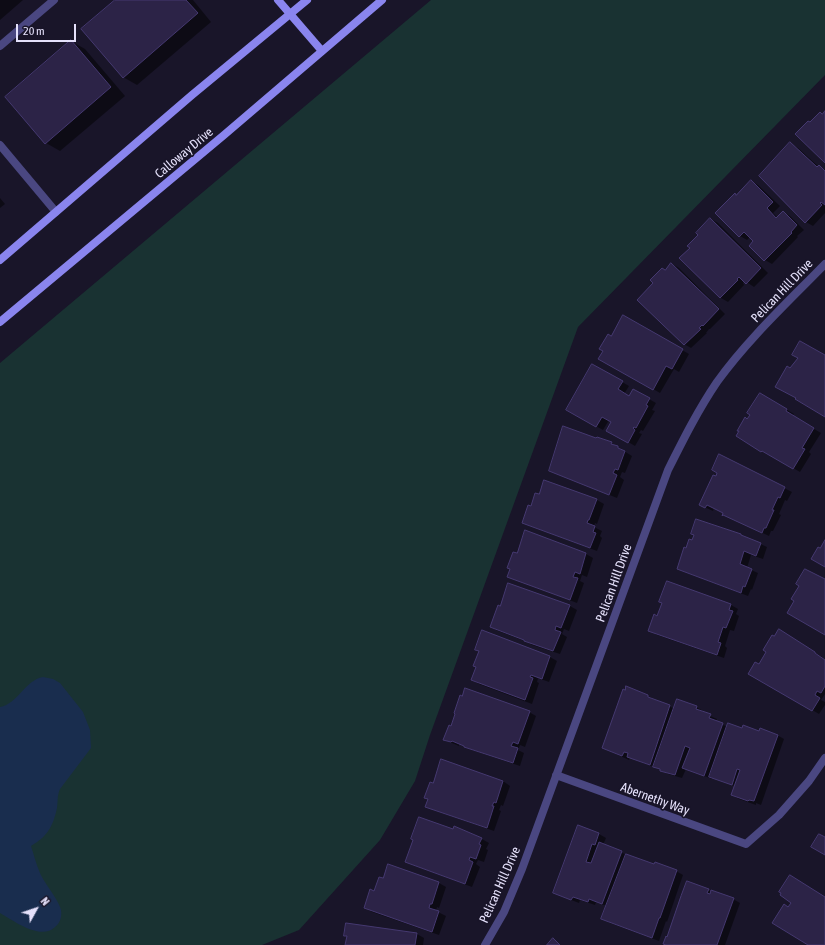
<!DOCTYPE html>
<html>
<head>
<meta charset="utf-8">
<style>
	body { margin:0 }
	#map { position:relative; width:825px; height:945px; overflow:hidden; background:#191529; font-family:"Asap Condensed",sans-serif }
	canvas { display:block }
	.north { position:absolute; left:16px; top:889px; width:40px; height:40px; -webkit-text-stroke:3px #191529; paint-order:stroke; rotate:50deg; font-size:11px; font-weight:700; line-height:16px; text-align:center; color:#e5e1fb }
	.north::after { content:''; display:block; margin:auto; width:14px; height:18px; background:#e5e1fb; clip-path:polygon(50% 0,100% 100%,50% 72%,0 100%) }
	.scale { position:absolute; left:16px; top:24px; width:60px; height:18px; box-sizing:border-box; border:2px solid #e5e1fb; border-top:0; padding-left:5px; font-size:12px; line-height:14px; white-space:nowrap; color:#e5e1fb; -webkit-text-stroke:3px #191529; paint-order:stroke }
</style>
</head>
<body>
<div id="map">
<canvas width="825" height="945"></canvas>
<div class="north">N</div>
<div class="scale">20 m</div>
</div>
<script>
const context = document.querySelector('canvas').getContext('2d');
context.lineJoin = 'round';
function fillPath(path, color) {
  context.fillStyle = color;
  context.fill(path, 'evenodd');
}
function stroke(path, color, width, dash) {
  context.strokeStyle = color;
  context.lineWidth = width;
  context.lineCap = dash ? 'butt' : 'round';
  context.setLineDash(dash || []);
  context.stroke(path);
}
function label(font, color, halo, rows, align = 'center') {
  context.font = font + ' "Asap Condensed",sans-serif';
  context.lineWidth = 3.5;
  context.setLineDash([]);
  context.textBaseline = 'middle';
  context.strokeStyle = halo;
  context.fillStyle = color;
  for (const [text, x, y, turn = 0] of rows) {
    context.save();
    context.translate(x, y);
    context.rotate((+turn || 0) * Math.PI / 180);
    context.textAlign = isNaN(turn) ? turn : align;
    if (halo) context.strokeText(text, 0, 0);
    context.fillText(text, 0, 0);
    context.restore();
  }
}
fillPath(new Path2D(`
	M431 0H825V75L578 327 430 735 415 781 380 840 299 930 262 945H0V363Z`), '#193232');
fillPath(new Path2D(`
	M43 677 53 679 60 683 83 712 90 730 91 748 60 789C57 796 58 801 57 808 53 826 48 836 31 846 34 855 36 864 40 873 44 883 59 900 61 910 62 917 60 923 55 927 41 941 14 921 0 913V707C18 704 25 680 43 677Z`), '#192d4e');
fillPath(new Path2D(`
	M0 0H23L0 20Z
	M117 0H193L211 22 137 85 123 77Z
	M71 41 85 49 125 96 60 151 46 143Z
	M791 144 798 148 819 167 825 170V213L813 226 806 222Z
	M751 181 758 185 780 206 773 213 778 218 783 212 790 216 804 230 797 236 798 237 772 264 765 260 755 241 750 237 747 240 740 236 737 196Z
	M0 198 5 204 0 208Z
	M711 219 718 223 768 273 754 287 745 281 743 283 744 285 728 302 721 298 681 258 691 248Z
	M672 264 679 268 725 314 710 329H709L706 333H707L691 348 684 344 655 283Z
	M623 316 689 354 679 372 674 369 660 393 600 358Z
	M593 365 629 386 624 394 629 397 633 390 656 403 652 410 655 411 643 431 641 430 639 433 642 434 635 446 608 430 613 422 609 420 603 430 567 410Z
	M760 394 794 414 792 416 821 433 809 452 811 454 800 472 769 454V455L737 436 748 420Z
	M611 443 632 456 625 473 622 472 620 477 624 480 617 498 557 474Z
	M720 456 792 492 787 501 785 500 779 514 781 515 773 531H771L769 536 731 518 714 508 713 511 700 505 717 477Z
	M545 481 597 500 604 504 597 524 595 523 594 527 602 531 600 536 602 538 597 551 530 526 523 522 531 507 540 495Z
	M526 532 586 554 593 558 587 577 582 575 580 581 584 583 577 603 516 580 517 555Z
	M741 535 767 547 763 559 751 555 747 568 758 573 752 590 751 589 748 596 685 572 678 568Z
	M667 582 731 605 738 609 736 614 739 616 734 631 730 630 725 646 727 648 724 658 657 635 650 631 658 617 663 603Z
	M570 606 577 610 569 631 564 629 562 634 567 637 560 654 532 645 525 641 498 631 491 627Z
	M779 631 822 657 821 658 825 661V694L821 700 825 702V705L819 714 750 673 759 666Z
	M483 632 550 657 557 661 549 682 538 678 537 682 539 683 532 704 479 684 472 680 477 667Z
	M627 688 648 696 655 700 675 709 696 707 703 711V713L717 719 716 722 728 727 777 735 784 739 761 805 756 803V805L739 799 732 795 735 786 712 777V779L686 769 682 778 668 774 657 768 630 758 629 760 603 748Z
	M529 712 536 716 525 747 520 745 518 750 524 753 520 766 472 750 459 744V746L452 743 445 739 452 727Z
	M442 760 503 781 510 786 503 806 501 805 499 810 501 811 494 831 433 810 426 806Z
	M579 826 599 834 606 838 603 845 627 855 676 871 683 875 667 922 666 921 659 941 610 923 603 919 607 906 596 902 595 905 580 900 579 903 561 896Z
	M455 827 473 834 489 843 486 849 488 850 484 862 478 860 476 864 480 867 472 887 413 865 406 861 454 830Z
	M388 866 439 883 446 887 439 908 437 907 436 911 446 916 439 935 372 912 365 908 383 880Z
	M708 890 733 899 740 903 725 945H667L668 938Z
	M417 934 424 938 423 945H346L348 937 345 935Z`), '#0007');
const building = new Path2D(`
	M115 0H186L198 13 123 78 81 29Z
	M71 40 111 87 45 144 5 97Z
	M825 111V163L795 134 808 121 810 122 820 112 822 114Z
	M790 142 817 167 819 165 825 171V205L821 202 820 203 822 205 805 223 759 176Z
	M751 180 773 202 767 208 776 218 783 211 797 225 791 232 792 233 764 261 749 246 753 241 744 232 739 237 715 213 735 193 736 195Z
	M710 218 761 268 746 284 739 277 737 279 738 280 720 298 679 258 690 248 687 246 698 235 696 233Z
	M671 263 719 309 703 326 702 325 699 328 701 329 684 345 637 300 653 283 650 280 662 268 665 270Z
	M623 315 683 349 672 369 666 366 653 390 598 359 603 351 599 349 608 334 611 336Z
	M800 341 825 355V417L795 399 796 398 775 387 787 366 790 368 798 358 792 355Z
	M592 364 623 381 618 389 629 396 633 389 650 398 646 405 648 406 636 428 634 427 633 428 635 430 628 443 606 431 611 422 602 417 596 427 566 410Z
	M760 393 787 409 786 411 814 428 802 448 805 449 793 469 762 451 761 452 736 436 739 431H737L745 417 747 419 750 415 747 413Z
	M563 426 596 438 597 437 612 442 611 444 618 446V448L625 451 618 470 615 469 613 473 617 475 609 495 549 471Z
	M719 454 785 487 780 498 778 497 772 510H774L766 528H764L762 533 723 515 722 516 723 513 707 505 705 508 699 505 713 475 716 476 717 473 712 470Z
	M544 480 597 499 589 520H588L587 523 595 526 593 532 596 533 590 548 522 523 528 505 531 506 535 493 539 494Z
	M696 519 741 534V535L761 543 756 556 744 551 740 564 752 569 745 587 743 586 741 593 677 569 684 547 686 548 689 539 692 540 694 535 691 534Z
	M525 530 586 553 580 574 575 572 573 577 578 578 570 600 507 577 510 569 507 568 513 552 517 553Z
	M825 540V567L811 559 818 547 820 548Z
	M805 569 825 579V635L787 613 794 601 791 599 799 586 796 584Z
	M667 581 731 604 729 610 733 611 726 628 723 627 718 642 721 643 717 655 648 631 654 614 657 616 662 603 659 602Z
	M508 583 570 605 561 628 556 626 555 630 561 632 553 651 524 641V640L490 627 498 605 500 606Z
	M779 629 815 652V653L825 660V686L821 693 817 691 815 695 820 698 812 711 748 674 755 662 759 664 766 652 763 650 772 635 774 636Z
	M482 630 550 656 542 679 531 675 530 677 533 678 525 700 471 680 476 667 473 666 479 651 475 650Z
	M626 686 648 695V697L670 705 650 765 627 757 628 753 624 752 622 756 602 748 623 689 625 690Z
	M465 688 530 711 518 744 513 742 511 746 518 748 513 763 464 747V746L452 741 451 742 443 740 449 725 451 726 455 714 454 713 460 695 462 696Z
	M677 699 697 706 696 709 711 714 709 718 723 723 704 776 682 768 690 748 685 746 675 775 660 771V769L653 767Z
	M728 723 742 728 743 725 759 731 760 728 778 735 754 801 749 800 748 801 731 795 740 770 737 769 732 785 709 777Z
	M441 759 503 781 496 803 494 802 492 806H494L487 828 425 807 428 799 424 798 430 782 433 783Z
	M419 817 453 829 454 826 482 838 479 844 481 845 476 859 470 857 469 860 473 862 465 884 405 862 413 840 411 839Z
	M578 825 599 833 595 845 592 844 586 862 591 863 599 842 622 851 602 904 589 899 588 902 573 897 571 900 553 893Z
	M819 834 825 837V855L811 847Z
	M626 854 654 864 655 862 677 870 660 918H659L652 938 601 919Z
	M388 864 439 882 432 904H430L429 908 439 911 432 932 364 908 370 889 374 891 379 877 383 878Z
	M790 875 825 897V945H808L772 923 784 904 788 907 791 903 780 895 781 893 779 892Z
	M687 881 709 889 707 893 710 894 711 890 734 898 717 945H666L663 944 666 936 667 937 681 896Z
	M346 923 417 933 415 945H345L347 936H344Z
	M553 938 560 945H547Z`);
fillPath(building, '#2c2347');
stroke(building, '#453970', 1);
stroke(new Path2D(`
	M0 46 54 0
	M0 145 56 212`), '#4a4781', 8);
stroke(new Path2D(`
	M556 775 746 844 779 815 809 781 825 758
	M485 945 504 912 522 869 668 470C683 440 698 410 717 382 748 339 788 302 825 264`), '#4a4781', 8);
stroke(new Path2D(`
	M278 0 322 51
	M0 260 192 95 307 0
	M0 322 224 135 382 0`), '#8a85ee', 8);
label('13px', '#e5e1fb', '#191529', [
	["Calloway Drive",184,153,-40],
	["Pelican Hill Drive",782,291,-46],
	["Pelican Hill Drive",614,583,-70],
	["Abernethy Way",655,799,20],
	["Pelican Hill Drive",500,885,-66]
]);
</script>
</body>
</html>
